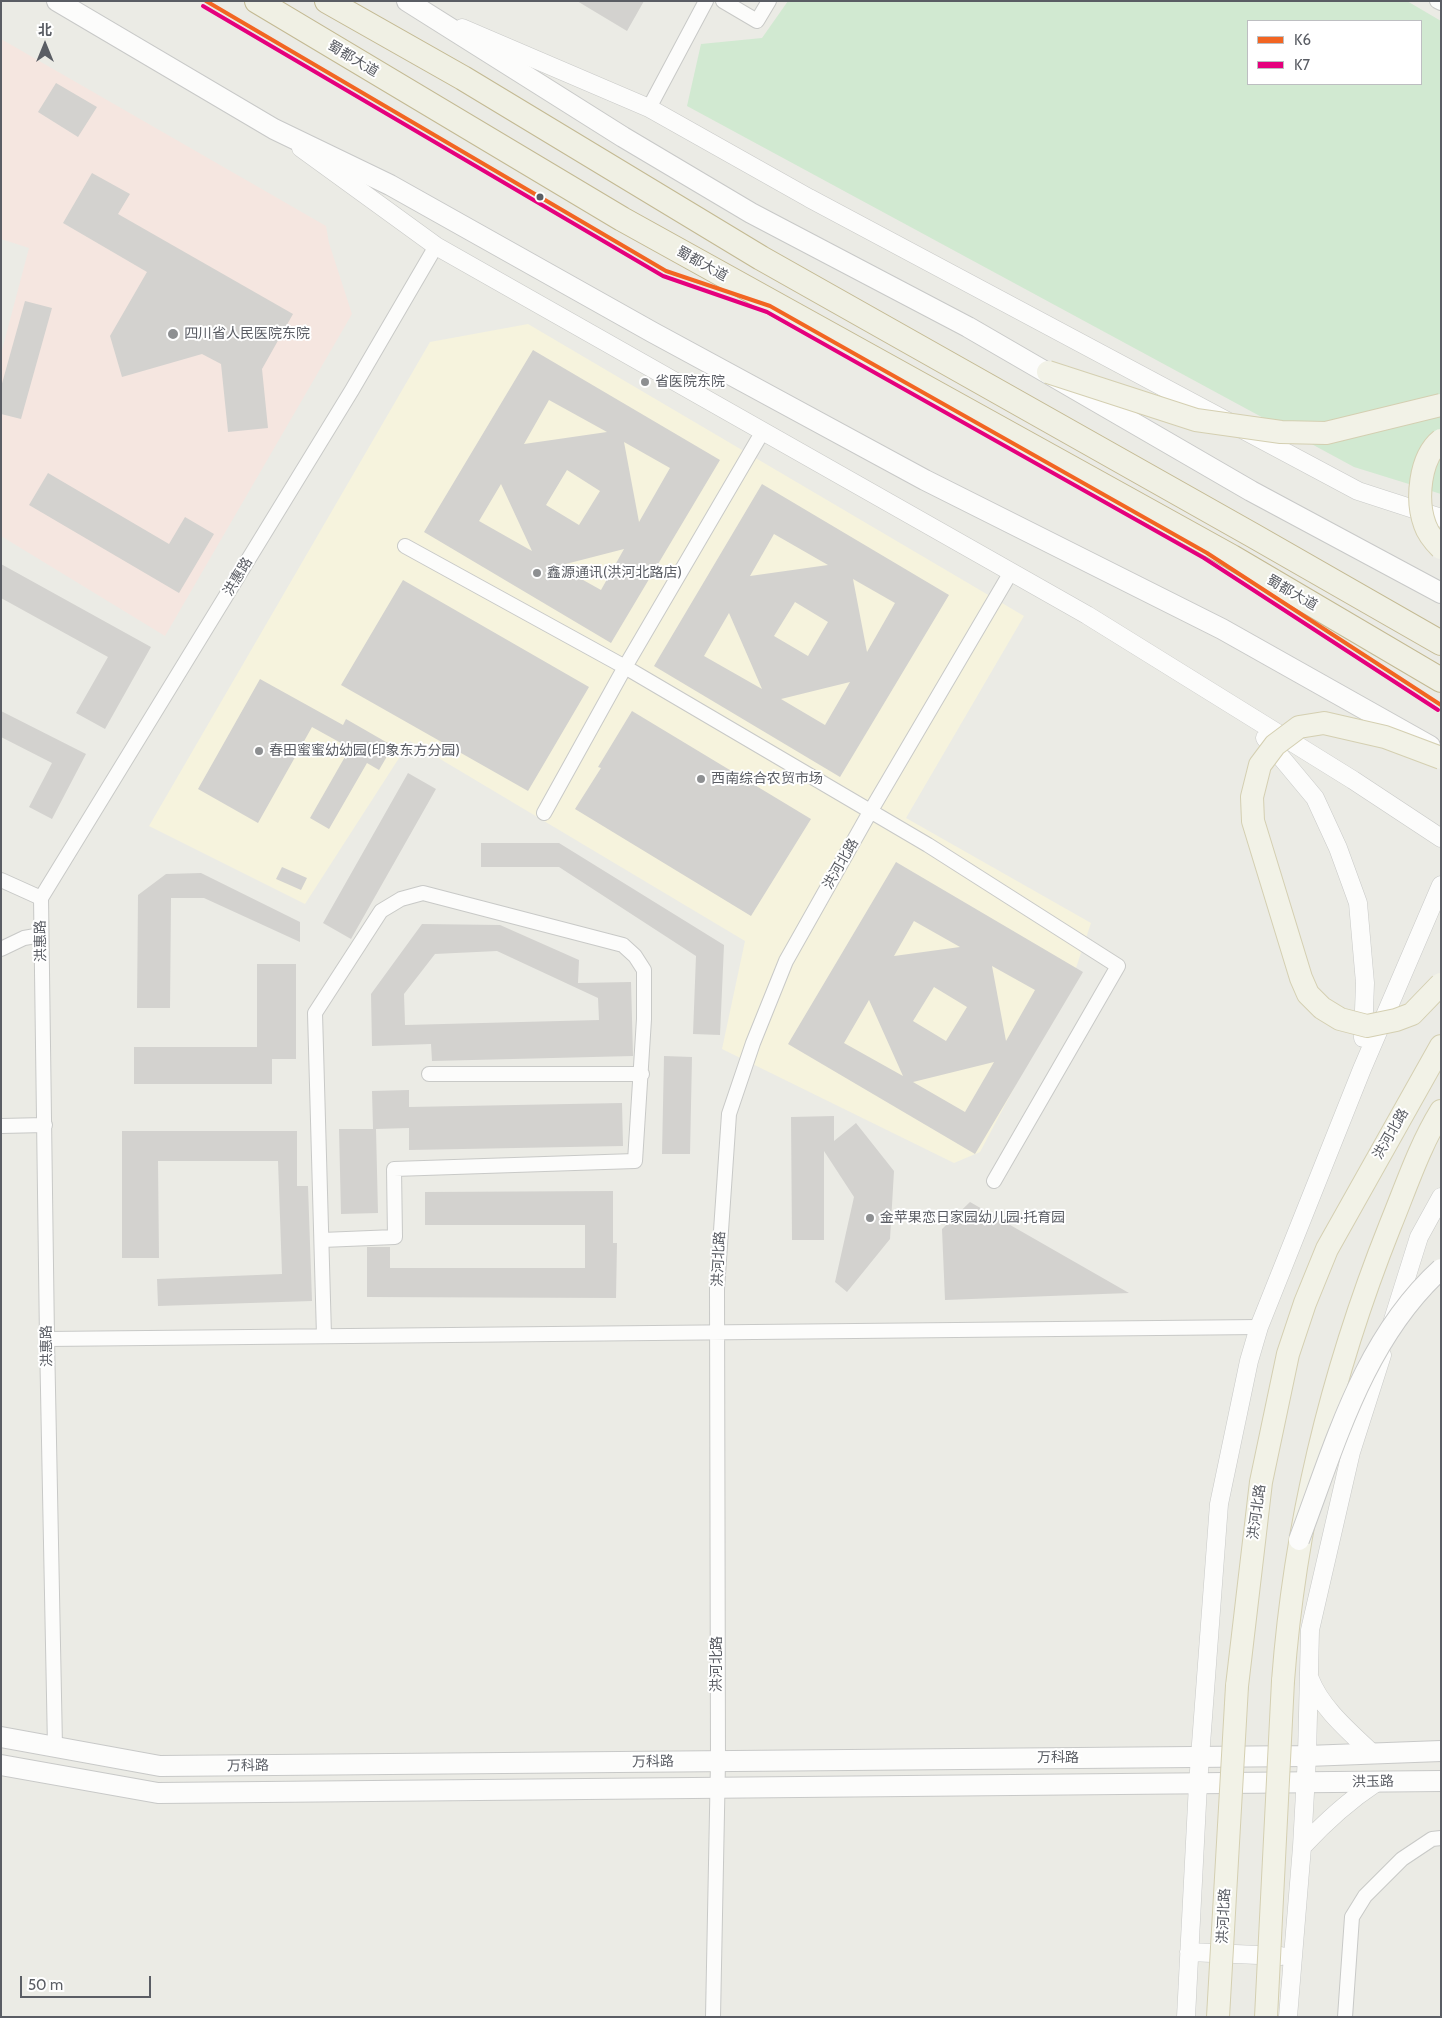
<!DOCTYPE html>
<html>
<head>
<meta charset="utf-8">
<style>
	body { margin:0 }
	#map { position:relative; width:1442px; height:2018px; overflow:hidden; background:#ebebe5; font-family:Cabin,"Noto Sans SC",sans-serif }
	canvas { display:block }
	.frame { position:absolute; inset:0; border:2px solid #5a5d64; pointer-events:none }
	.legend { position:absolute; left:1247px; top:20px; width:175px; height:65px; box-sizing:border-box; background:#fff; border:1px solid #bdbec1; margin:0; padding:6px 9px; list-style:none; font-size:15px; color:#5a5d64 }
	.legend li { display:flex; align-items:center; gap:10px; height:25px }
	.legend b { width:25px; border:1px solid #bdbec1 }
	.north { position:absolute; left:20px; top:20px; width:50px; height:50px; -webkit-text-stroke:4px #fff; paint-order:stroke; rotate:0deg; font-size:14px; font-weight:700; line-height:20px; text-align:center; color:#5a5d64 }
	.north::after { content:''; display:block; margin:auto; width:18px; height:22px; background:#5a5d64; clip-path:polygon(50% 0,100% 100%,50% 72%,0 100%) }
	.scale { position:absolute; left:20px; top:1976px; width:131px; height:22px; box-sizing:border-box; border:2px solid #5a5d64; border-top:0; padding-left:6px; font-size:15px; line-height:18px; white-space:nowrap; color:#5a5d64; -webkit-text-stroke:4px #fff; paint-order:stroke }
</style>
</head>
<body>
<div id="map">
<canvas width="1442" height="2018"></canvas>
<div class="frame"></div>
<ul class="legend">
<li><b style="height:6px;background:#f26522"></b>K6</li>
<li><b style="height:6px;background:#e5007d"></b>K7</li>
</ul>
<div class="north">北</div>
<div class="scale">50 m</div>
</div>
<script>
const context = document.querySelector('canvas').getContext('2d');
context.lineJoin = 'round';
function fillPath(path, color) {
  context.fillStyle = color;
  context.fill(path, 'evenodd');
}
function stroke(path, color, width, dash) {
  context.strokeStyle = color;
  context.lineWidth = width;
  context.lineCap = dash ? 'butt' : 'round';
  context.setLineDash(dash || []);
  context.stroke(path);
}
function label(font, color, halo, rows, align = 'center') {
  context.font = font + ' Cabin,"Noto Sans SC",sans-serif';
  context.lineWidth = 4;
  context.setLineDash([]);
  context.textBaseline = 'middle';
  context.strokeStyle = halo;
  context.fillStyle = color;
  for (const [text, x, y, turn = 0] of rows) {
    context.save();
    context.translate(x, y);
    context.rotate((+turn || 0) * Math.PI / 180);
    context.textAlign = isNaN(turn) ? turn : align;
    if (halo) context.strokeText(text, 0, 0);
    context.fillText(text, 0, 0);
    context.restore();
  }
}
fillPath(new Path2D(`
	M528 324 1024 616 906 818 1091 923 1073 977 980 1152 954 1163 722 1049 745 941 410 741 305 904 149 826 430 342Z`), '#f6f3dd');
fillPath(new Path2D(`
	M1 39 326 226 329 243 352 314 165 636 1 536V354L29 248 1 239Z`), '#f5e6e0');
fillPath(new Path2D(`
	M788 1H1407L1441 21V494L1354 467 687 106 701 44 762 38ZM1248 21H1421V84H1248Z`), '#d1e9d1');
fillPath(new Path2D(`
	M577 1H644L627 31Z
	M56 83 97 107 78 137 38 112Z
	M92 173 130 194 118 214 293 314 262 369 268 428 228 432 221 364 202 354 122 377 110 336 147 272 63 223Z
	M25 301 52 308 21 419 1 414V387Z
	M533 350 720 460 611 643 424 532ZM549 400 607 432 524 444ZM624 442 670 468 639 522ZM567 470 600 491 579 525 546 505ZM501 484 532 551 479 521ZM624 549 601 590 558 566Z
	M48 473 169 544 185 517 214 534 179 593 29 505Z
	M762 484 949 595 840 777 654 666ZM774 534 828 565 750 576ZM853 579 895 603 867 652ZM795 602 828 622 808 656 774 636ZM729 613 762 689 704 656ZM850 682 825 725 781 699Z
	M1 564 151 647 105 729 76 713 108 657 1 598Z
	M403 580 589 687 528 791 341 685Z
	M260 679 343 725 346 719 393 746 379 770 367 763 329 829 310 818 350 748 312 727 258 823 198 789Z
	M1 711 86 754 52 819 29 807 52 763 1 737Z
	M632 711 811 819 751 916 575 809 601 768 598 767Z
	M408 773 436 789 351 939 323 923Z
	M481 843H559L724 945 720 1035 693 1034 696 956 559 867H481Z
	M896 862 1083 972 975 1154 788 1044ZM914 921 960 947 894 956ZM992 966 1035 990 1006 1041ZM934 987 967 1007 946 1041 913 1021ZM869 1000 903 1076 844 1043ZM994 1062 965 1112 913 1082Z
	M282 867 307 878 301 890 276 879Z
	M201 873 300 922V942L204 898H171L170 1008H137L138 895 166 874Z
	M422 924 500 925 579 960 578 983 631 982 633 1056 432 1061 431 1044 372 1046 371 994ZM497 951 598 998 599 1020 405 1025 404 994 435 954Z
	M257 964H296V1059H272V1084H134V1047H257Z
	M664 1056 692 1057 690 1154H662Z
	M409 1090V1107L622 1103 623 1146 409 1150V1128L376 1129 378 1213 341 1214 339 1129H373L372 1091Z
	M834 1116V1141L856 1123 894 1171 890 1239 847 1292 835 1282 854 1197 824 1151V1240H792L791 1117Z
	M122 1131H297V1186H308L312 1301 158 1306 157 1279 282 1274 278 1161H158L159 1258H122Z
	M613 1191V1243H617L616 1298 367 1297V1247H390V1268H585V1225H425V1192Z
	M970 1202 1129 1293 945 1300 942 1229Z`), '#d3d2cf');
const minor = new Path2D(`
	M723 1 757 21 769 1
	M1437 1 1441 3
	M649 108 706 1
	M405 546 625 667 928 845 1118 966 994 1181
	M544 813 625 667 763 431
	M1 880 41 898
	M1 949 24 938 41 935
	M429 1074H642
	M1 1126 45 1125
	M322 1240 395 1237 394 1169 635 1161 644 1019V970L635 956 623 945 423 893 401 899 381 911 315 1013 324 1336
	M47 1339 1259 1327
	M55 1747 47 1339 41 898 352 390 436 246
	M713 2017 718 1761 717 1289 729 1114 753 1043 786 961 870 812 1011 572
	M1345 2017 1352 1917 1365 1896 1402 1859 1432 1839 1441 1838`);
const tertiary = new Path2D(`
	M462 28 649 108 809 198 1358 491 1441 518
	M301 148 436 246 1087 615 1353 780 1441 838
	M1265 738 1315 798 1338 848 1358 903 1365 983 1363 1038
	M1392 1323 1419 1237 1441 1197
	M1310 1679C1321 1708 1350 1732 1373 1754
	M1302 1847C1325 1822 1348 1801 1377 1782
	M1189 1952 1281 1956
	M1186 2017 1198 1784 1219 1504 1249 1361 1259 1327 1362 1069 1441 885
	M1288 2017 1302 1847 1307 1756 1310 1630 1351 1452 1382 1355`);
const secondary = new Path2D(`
	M57 1 274 129 390 185 652 332 925 480 1222 629 1430 746
	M407 1 623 137 751 213 968 327 1251 491 1441 593
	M1 1737 160 1766 1307 1756 1441 1751
	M1 1765 158 1793 1441 1781`);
const primary = new Path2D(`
	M1283 1681C1295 1522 1331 1374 1390 1226 1406 1187 1419 1147 1441 1111
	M1237 1686 1261 1482 1288 1354 1305 1303 1327 1249 1441 1046`);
const trunk = new Path2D(`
	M257 1 622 219 1232 557 1441 680
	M327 1 463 78 761 258 1254 536 1441 643`);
stroke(minor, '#c8c9c7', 16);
stroke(tertiary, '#c8c9c7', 19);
stroke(secondary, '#c8c9c8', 22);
stroke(primary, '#d4cfb1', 24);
stroke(trunk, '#c3b992', 26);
stroke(minor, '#fcfcfb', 14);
stroke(tertiary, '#fcfcfb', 18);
stroke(secondary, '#fcfcfb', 20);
stroke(primary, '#f2f2e7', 22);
stroke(trunk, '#f0f0e4', 24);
const secondaryBridge = new Path2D(`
	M1299 1540C1335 1445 1363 1340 1441 1269`);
const primaryBridge = new Path2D(`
	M1048 372 1196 420 1281 432 1326 433 1441 405
	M1441 440C1419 458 1416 501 1425 525 1428 534 1435 542 1441 548
	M1441 758 1385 737 1324 723 1299 727 1275 745 1260 765 1252 797 1253 821 1301 978 1308 994 1322 1008 1340 1019 1367 1026 1396 1020 1412 1014 1441 984
	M1218 2017 1237 1686
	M1266 2017 1283 1681`);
stroke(secondaryBridge, '#c8c9c8', 22, []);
stroke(primaryBridge, '#d4cfb1', 24, []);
stroke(secondaryBridge, '#fcfcfb', 20);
stroke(primaryBridge, '#f2f2e7', 22);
stroke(new Path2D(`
	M206 1 666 271 770 306 1207 553 1441 705`), '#f26522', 4);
stroke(new Path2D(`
	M203 6 663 276 767 312 1204 558 1438 710`), '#e5007d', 4);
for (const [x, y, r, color] of [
	[540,197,4.5,"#5a5d64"],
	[173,334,6,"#8d8f91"],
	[645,382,5,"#8d8f91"],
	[537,573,5,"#8d8f91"],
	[259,751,5,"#8d8f91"],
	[701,779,5,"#8d8f91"],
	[870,1218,5,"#8d8f91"]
]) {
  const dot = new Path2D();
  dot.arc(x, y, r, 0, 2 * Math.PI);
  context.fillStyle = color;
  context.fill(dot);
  stroke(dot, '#fff', 2);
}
label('14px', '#5a5d64', '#fff', [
	["蜀都大道",353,59,31],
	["蜀都大道",702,264,29],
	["洪惠路",238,577,-59],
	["蜀都大道",1292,593,30],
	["洪河北路",841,864,-60],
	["洪惠路",41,941,-91],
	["洪河北路",1391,1134,-60],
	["洪河北路",719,1259,-87],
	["洪惠路",47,1346,-91],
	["洪河北路",1257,1512,-82],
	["洪河北路",717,1664,-90],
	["万科路",1058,1758],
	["万科路",653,1762,-1],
	["万科路",248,1766,-1],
	["洪玉路",1373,1782,-1],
	["洪河北路",1224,1916,-87]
]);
label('14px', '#5a5d64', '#fff', [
	["四川省人民医院东院",184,334],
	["省医院东院",655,382],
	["鑫源通讯(洪河北路店)",547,573],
	["春田蜜蜜幼幼园(印象东方分园)",269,751],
	["西南综合农贸市场",711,779],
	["金苹果恋日家园幼儿园·托育园",880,1218]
], 'left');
</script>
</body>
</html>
